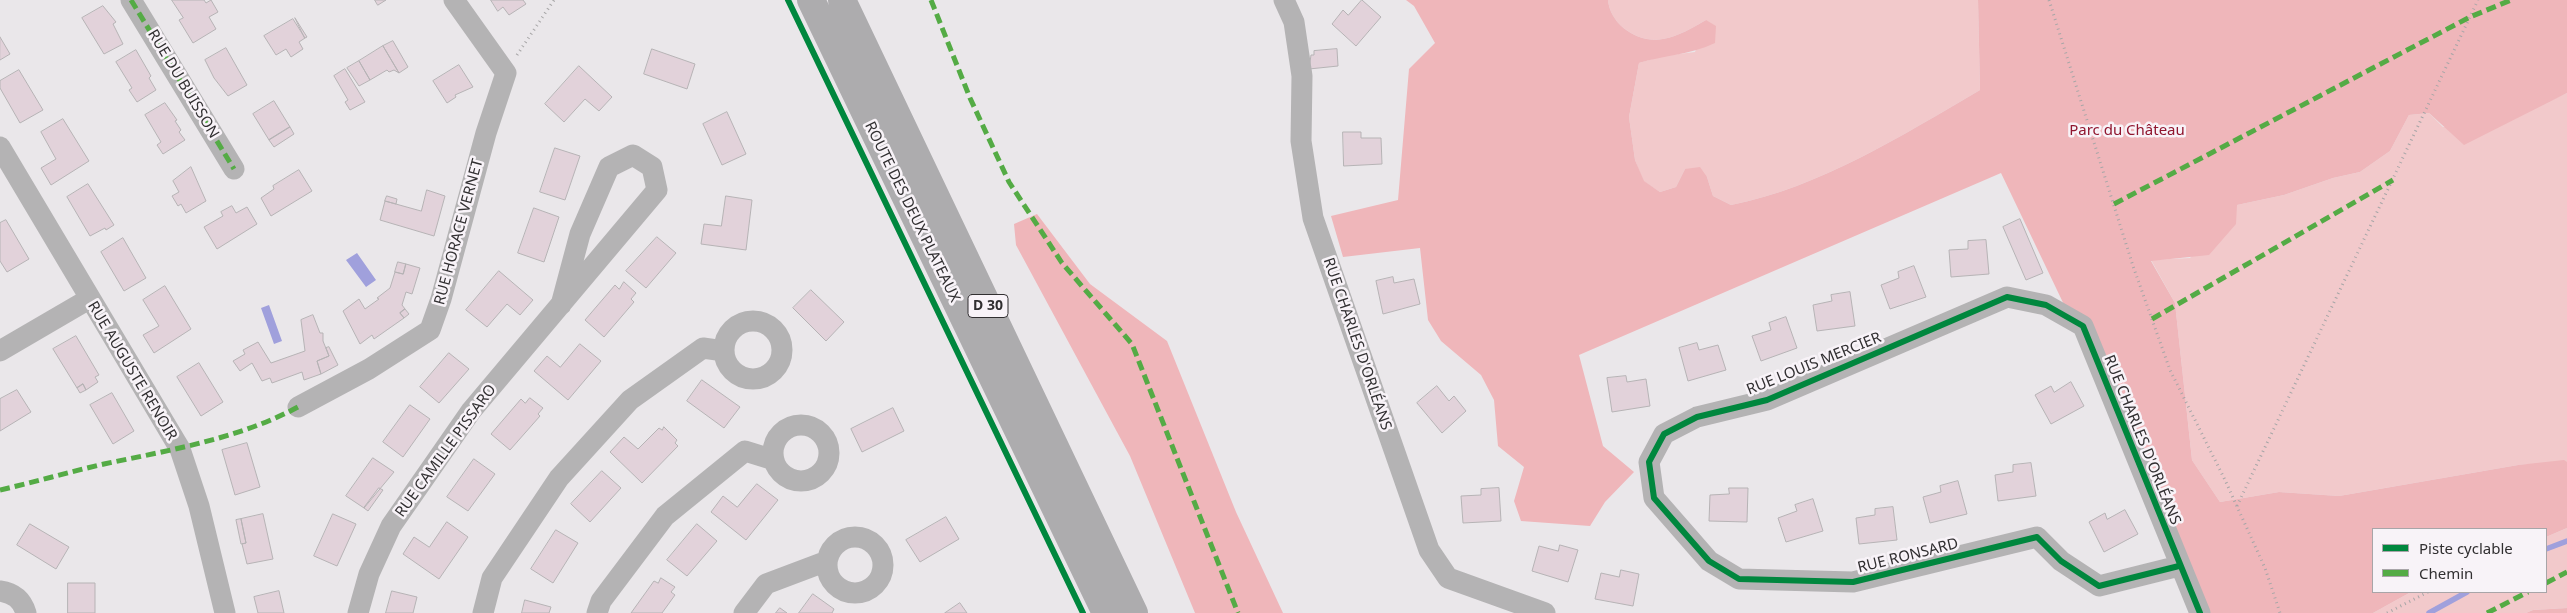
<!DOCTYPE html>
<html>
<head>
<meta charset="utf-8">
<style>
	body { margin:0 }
	#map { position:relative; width:2567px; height:613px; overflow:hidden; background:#eae7ea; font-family:"Noto Sans",sans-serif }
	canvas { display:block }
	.legend { position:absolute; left:2372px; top:528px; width:175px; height:65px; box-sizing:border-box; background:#f8f3f8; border:1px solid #a8a5a8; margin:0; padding:6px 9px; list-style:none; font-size:15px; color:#312f31 }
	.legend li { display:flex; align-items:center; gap:10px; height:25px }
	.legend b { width:25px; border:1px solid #a8a5a8 }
</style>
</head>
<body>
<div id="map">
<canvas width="2567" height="613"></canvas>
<ul class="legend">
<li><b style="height:6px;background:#00873e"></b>Piste cyclable</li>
<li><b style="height:6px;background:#54ab45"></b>Chemin</li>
</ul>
</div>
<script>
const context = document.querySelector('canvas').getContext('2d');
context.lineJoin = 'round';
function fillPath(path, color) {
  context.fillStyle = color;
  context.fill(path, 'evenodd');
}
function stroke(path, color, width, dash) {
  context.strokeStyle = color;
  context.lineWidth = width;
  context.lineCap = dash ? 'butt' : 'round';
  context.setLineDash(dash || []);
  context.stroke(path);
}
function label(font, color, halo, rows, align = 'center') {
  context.font = font + ' "Noto Sans",sans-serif';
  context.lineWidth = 5;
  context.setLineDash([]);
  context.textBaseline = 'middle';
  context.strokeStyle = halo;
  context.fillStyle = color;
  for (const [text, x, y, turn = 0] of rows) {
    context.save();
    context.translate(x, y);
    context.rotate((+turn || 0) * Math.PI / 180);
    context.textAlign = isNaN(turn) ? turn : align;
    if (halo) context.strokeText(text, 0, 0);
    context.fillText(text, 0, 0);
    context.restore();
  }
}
fillPath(new Path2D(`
	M1608 0H1978L1980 90C1901 136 1821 187 1731 205L1713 196 1707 177 1685 169 1676 187 1660 192 1643 181 1635 160 1629 117 1639 63 1662 56 1695 52 1706 20C1692 28 1679 36 1663 39 1639 44 1610 25 1608 0Z
	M2567 93V462L2518 465 2339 496 2279 492 2220 502 2192 460 2175 303 2151 260 2190 258 2237 205 2284 195 2333 178 2360 172 2390 151 2409 115 2429 113 2443 127 2523 113Z
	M2567 528V608L2533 610 2526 613H2373L2411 592H2546V537Z`), '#f2c9cb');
fillPath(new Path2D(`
	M1406 0H1608C1610 25 1639 44 1663 39 1679 36 1692 28 1706 20L1716 26 1715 43C1690 55 1665 55 1639 63L1629 117 1635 160 1644 181 1660 192 1676 187 1685 169 1700 167 1707 177 1713 196 1731 205C1821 187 1901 136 1980 90L1978 0H2567V93L2464 145 2429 113 2409 115 2390 151 2360 172 2333 178 2284 195 2237 205 2236 224 2209 255 2151 261 2175 303 2192 460 2220 502 2279 492 2339 496 2518 465 2564 460 2567 462V528L2546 537V529H2373V592H2411L2373 613H2197L2168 522 2001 173 1579 355 1603 446 1634 472 1605 502 1590 526 1521 521 1514 501 1524 467 1498 446 1494 400 1481 375 1441 341 1428 320 1420 248 1343 257 1331 216 1398 200 1409 69 1435 43 1414 6Z
	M1037 214 1090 284 1167 341 1236 512 1283 613H1195L1130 456 1016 245 1014 224Z
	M2567 608V613H2526L2533 610Z`), '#efb6ba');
fillPath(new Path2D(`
	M357 253 376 280 366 287 346 260Z
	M269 305 282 341 274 344 261 308Z`), '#a0a0dc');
stroke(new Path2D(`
	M2546 549 2567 541
	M2429 613 2467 592`), '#a0a0dc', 5.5);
const building = new Path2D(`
	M172 0H204L206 3 211 0 218 12 209 17 216 29 193 43 179 20 183 18Z
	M375 0H386L378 5Z
	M491 0H523L526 4 509 15 503 7 498 11Z
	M1362 0 1381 17 1356 46 1332 24 1343 10 1348 15Z
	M103 6 116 22 113 24 123 44 104 54 82 18Z
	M295 18 307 37 305 38Z
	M293 19 305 38 299 42 303 49 291 57 286 49 276 55 264 36Z
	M0 37 10 54 0 60Z
	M393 41 408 67 399 73 383 46Z
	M383 46 399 73 394 70 389 72 387 70 370 80 359 61Z
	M226 48 247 85 228 96 214 78 205 60Z
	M652 49 695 64 687 89 644 74Z
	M1337 49 1338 66 1309 69 1311 55H1314V51Z
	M136 50 151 76 149 78 156 90 137 102 129 90 132 88 116 62Z
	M359 61 370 80 359 86 347 68Z
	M459 65 473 87 455 95 456 97 447 103 433 81Z
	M579 66 612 97 599 111 585 99 564 122 545 104Z
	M345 69 365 102 350 110 345 102 348 100 334 76Z
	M19 70 43 110 20 123 0 88V81Z
	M274 101 290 127 269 140 253 114Z
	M165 103 177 120 175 121 181 130 179 132 185 140 163 154 157 145 161 142 145 115Z
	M727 112 746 154 722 165 703 124Z
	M63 119 89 161 51 185 41 168 56 159 41 132Z
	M290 127 294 134 274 147 269 140Z
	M1343 132H1361V138H1381L1382 164 1344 166Z
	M555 148 580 156 565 200 540 192Z
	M191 167 206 201 186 213 181 204 178 206 172 196 179 192 173 181Z
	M299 170 312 191 271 216 261 198 274 189 273 186Z
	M88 184 114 225 106 230 105 228 90 236 67 197Z
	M427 190 445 196 434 236 380 220 385 201 421 211Z
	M387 196 397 199 396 204 385 201Z
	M726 196 752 200 746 250 701 244 704 224 721 226Z
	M232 206 236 213 247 207 257 224 217 249 204 227 223 216 221 212Z
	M534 208 559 217 544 262 518 253Z
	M2020 219 2043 273 2026 280 2003 227Z
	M6 220 29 259 7 272 0 261V223Z
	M657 237 676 253 646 288 626 271Z
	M123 238 146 278 124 291 101 252Z
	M1986 240 1989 274 1951 277 1949 250 1968 249V241Z
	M398 262 406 264 403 274 395 272Z
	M406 264 420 268 412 294 406 292 402 305 405 309 400 313 404 318 374 339 372 335 360 344 343 311 359 299 365 309 379 299 377 298 390 288 395 272 403 274Z
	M1914 266 1926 297 1890 309 1881 285 1899 278 1898 272Z
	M499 271 533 300 520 315 507 304 487 327 466 310Z
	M1393 277 1394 283 1414 279 1420 304 1383 314 1376 281Z
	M624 282 636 293 631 299 634 302 604 337 585 320 615 285 619 289Z
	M165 286 191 329 154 353 143 335 159 326 143 300Z
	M811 290 844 322 826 341 793 308Z
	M1850 292 1855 326 1817 331 1813 305 1832 301 1831 295Z
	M405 309 409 314 404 318 400 313Z
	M313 315 320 333H323V341L329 356 317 361 321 374 304 380 302 372 272 383 270 378 262 381 252 363 240 371 233 361 245 354 243 350 258 342 271 363 305 351 301 320Z
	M1786 317 1797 348 1761 361 1752 336 1771 330 1769 323Z
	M76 336 99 375 95 377 98 382 86 390 83 384 77 388 53 349Z
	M1697 343 1699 350 1718 345 1726 370 1688 381 1679 348Z
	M580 344 601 361 568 400 534 371 547 356 560 367Z
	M329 347 338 365 321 374 317 361 329 356 326 348Z
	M449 353 469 369 439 403 420 387Z
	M199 363 223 402 201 416 177 377Z
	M1626 376 1627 382 1646 379 1650 406 1612 412 1607 378Z
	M702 380 740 407 724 428 687 401Z
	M2071 382 2084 406 2051 424 2035 395 2051 386 2054 392Z
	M83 384 86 390 80 393 77 388Z
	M1437 386 1449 401 1454 396 1466 411 1442 433 1417 403Z
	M17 390 31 412 0 431V399Z
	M112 393 134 431 113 444 90 405Z
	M530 398 543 408 538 414 540 416 510 450 491 434 521 399 525 403Z
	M410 405 430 419 403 457 383 442Z
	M893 408 904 431 862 452 851 429Z
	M664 427 677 440 675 443 678 446 642 483 610 452 624 437 638 449 659 428 662 430Z
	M247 443 260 487 235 495 222 450Z
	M373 458 394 472 364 508 346 496Z
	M474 459 495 474 468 511 447 497Z
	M2031 463 2036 496 1998 501 1995 475 2013 472V465Z
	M602 471 621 488 590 522 571 504Z
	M1958 481 1967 514 1930 523 1923 497 1941 492 1940 486Z
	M757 484 778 500 746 540 711 512 723 496 737 507Z
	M379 488 383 490 368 511 364 508Z
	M1499 488 1501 521 1463 523 1461 496 1481 495V489Z
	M1729 488H1748L1747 522 1709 521 1710 495 1729 494Z
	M1813 499 1823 531 1786 542 1778 518 1797 511 1795 505Z
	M1893 507 1897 540 1859 544 1856 518 1875 515V509Z
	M2125 510 2138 534 2104 552 2089 522 2105 513 2107 519Z
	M263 514 273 559 247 564 242 544 246 543 241 519Z
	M333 514 356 524 337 566 314 556Z
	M946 517 959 539 920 562 906 540Z
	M241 519 246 543 241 544 236 520Z
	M447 522 468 537 439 579 403 554 414 537 429 547Z
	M30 524 69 547 56 569 17 545Z
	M697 524 717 541 687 576 667 560Z
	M556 530 578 543 553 583 531 569Z
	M1560 545 1578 550 1568 582 1532 571 1539 546 1558 551Z
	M1621 570 1639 574 1633 606 1595 599 1601 573 1619 577Z
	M661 578 675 587 671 592 675 595 662 613H631L654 581 658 583Z
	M68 583H95V613H68Z
	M279 591 284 613H258L254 597Z
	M392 591 417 597 413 613H386Z
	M813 594 834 609 832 613H799Z
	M525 600 551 607 549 613H522Z
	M960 603 967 613H945Z
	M780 608 787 613H776Z`);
fillPath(building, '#e2d2da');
stroke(building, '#b6b3b5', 1);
stroke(new Path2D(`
	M2049 0 2133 266 2170 370 2225 480 2265 568 2280 613
	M517 55 554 0
	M2237 506 2478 0
	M2387 613 2428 592`), '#a7a6a7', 3, [1, 4]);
stroke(new Path2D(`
	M131 0 234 169
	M1284 0 1294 22 1302 76 1301 141 1313 218 1429 550 1448 578 1545 613
	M0 147 180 449 199 506 225 613
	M724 350a29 29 0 1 1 58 0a29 29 0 1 1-58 0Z
	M0 351 89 299
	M298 407 369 369 430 330 441 299 486 133 506 73 454 0
	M773 453a28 28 0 1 1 56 0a28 28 0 1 1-56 0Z
	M827 565a28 28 0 1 1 56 0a28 28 0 1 1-56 0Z
	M2179 566 2099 586 2061 561 2037 537 1853 582 1739 579 1709 561 1654 498 1649 462 1664 434 1697 417 1767 400 2007 297 2046 305 2083 326 2200 613
	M0 591C14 593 22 600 26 613
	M358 613 369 574 391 526 471 411 657 190 652 167 633 155 609 167 580 234 561 305
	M483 613 492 578 559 478 630 400 703 348 724 351
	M597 613 601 601 665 516 745 451 774 460
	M744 613 766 584 827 561`), '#b4b3b4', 21);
stroke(new Path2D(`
	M811 0 1106 613
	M842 0 1134 613`), '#adacae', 28);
stroke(new Path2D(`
	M131 0 234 169
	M931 0 970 98 1009 182 1062 263 1132 344 1238 613
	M2114 204 2470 17 2511 0
	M2152 319 2393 180
	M0 490C35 482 69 472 104 464 170 450 238 439 298 407
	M2546 583 2567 572
	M2487 613 2528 592`), '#54ab45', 5, [10, 5]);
stroke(new Path2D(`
	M788 0 1083 613
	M2179 566 2099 586 2061 561 2037 537 1853 582 1739 579 1709 561 1654 498 1649 462 1664 434 1697 417 1767 400 2007 297 2046 305 2083 326 2200 613`), '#00873e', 6);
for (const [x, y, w] of [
	[988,306,40]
]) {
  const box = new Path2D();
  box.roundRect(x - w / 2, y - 11.5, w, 23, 4);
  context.fillStyle = '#f8f3f8';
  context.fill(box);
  stroke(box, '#312f31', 1);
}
label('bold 14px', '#312f31', null, [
	["D 30",988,306]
]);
label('15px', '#312f31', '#f8f3f8', [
	["RUE DU BUISSON",183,84,59],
	["ROUTE DES DEUX PLATEAUX",912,212,64],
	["RUE HORACE VERNET",459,232,-75],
	["RUE CHARLES D'ORLÉANS",1357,344,71],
	["RUE LOUIS MERCIER",1814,364,-22],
	["RUE AUGUSTE RENOIR",132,371,59],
	["RUE CHARLES D'ORLÉANS",2142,440,68],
	["RUE CAMILLE PISSARO",446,451,-54],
	["RUE RONSARD",1908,556,-14]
]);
label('15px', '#90162f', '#f8f3f8', [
	["Parc du Château",2127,131]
]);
</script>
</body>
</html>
